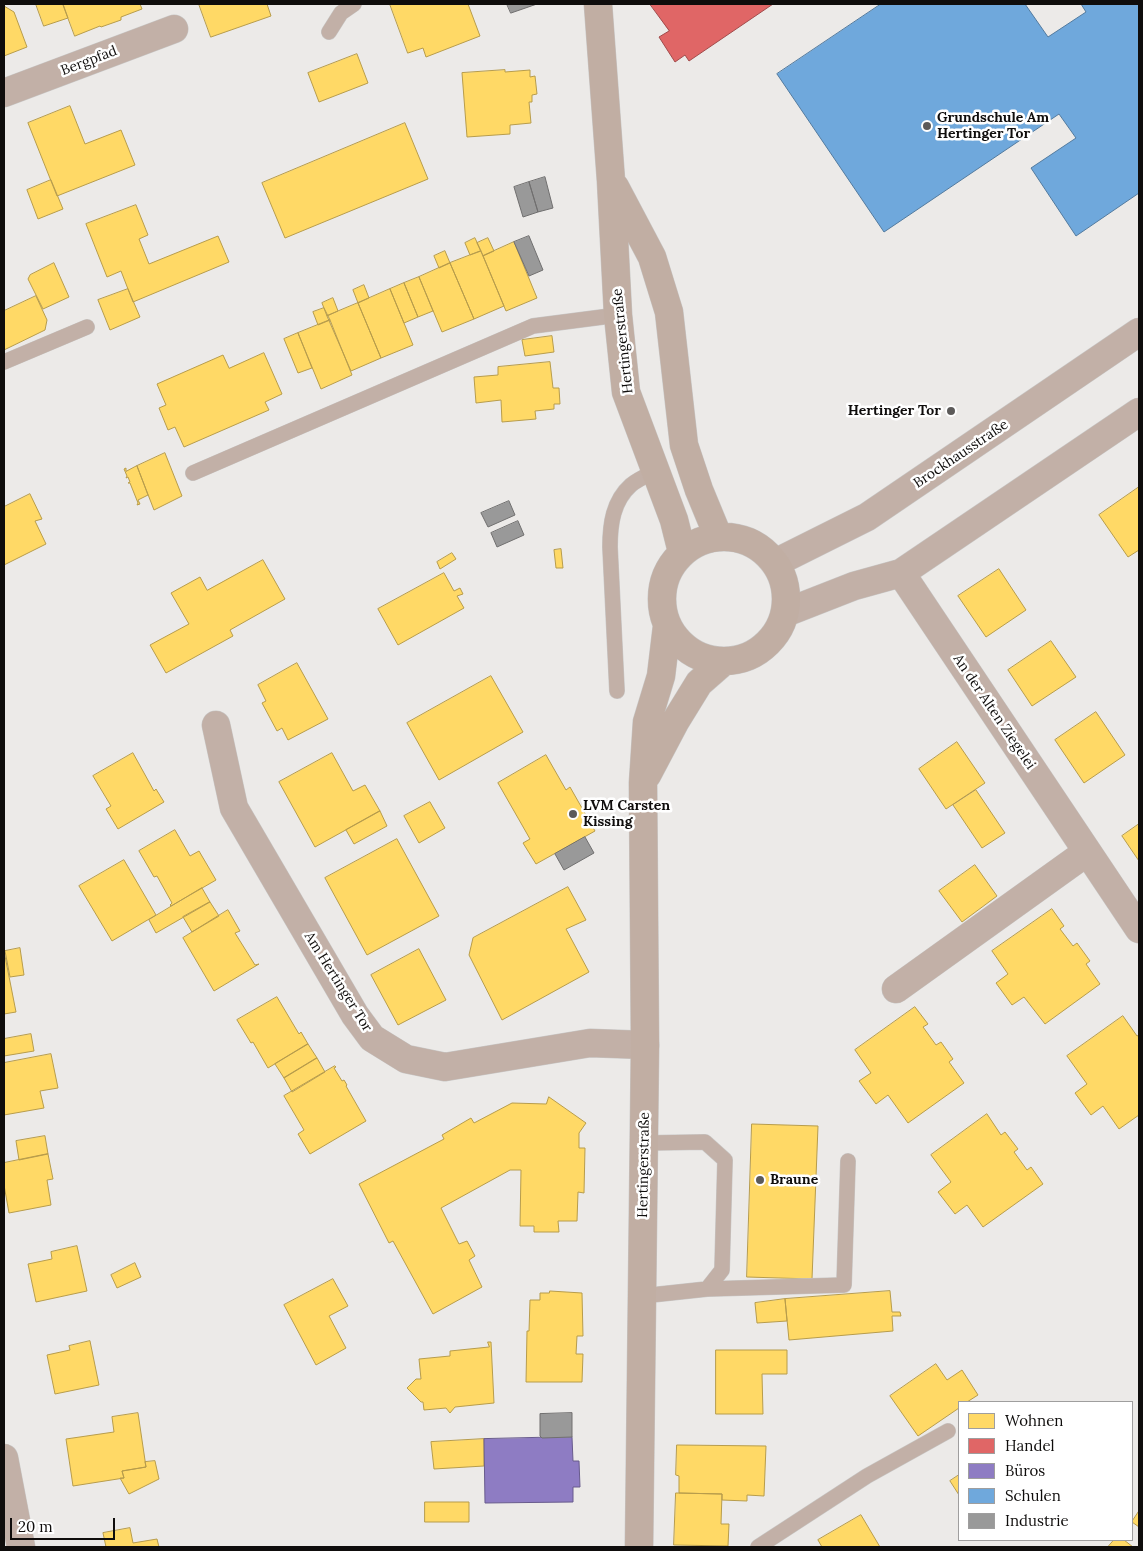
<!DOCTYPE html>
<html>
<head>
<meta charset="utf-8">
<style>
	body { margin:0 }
	#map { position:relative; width:1143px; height:1551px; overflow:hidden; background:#eceae8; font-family:Lora,serif }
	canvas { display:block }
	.frame { position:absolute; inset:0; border:5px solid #0f0d0c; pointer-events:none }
	.legend { position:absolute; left:958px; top:1401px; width:175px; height:140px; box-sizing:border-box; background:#fff; border:1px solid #9f9e9e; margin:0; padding:6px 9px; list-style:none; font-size:15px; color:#0f0d0c }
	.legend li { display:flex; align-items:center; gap:10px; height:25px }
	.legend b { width:25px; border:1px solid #9f9e9e }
	.scale { position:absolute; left:10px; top:1518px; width:105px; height:22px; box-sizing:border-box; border:2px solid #0f0d0c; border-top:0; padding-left:6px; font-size:15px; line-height:18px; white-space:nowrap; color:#0f0d0c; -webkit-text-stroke:4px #fff; paint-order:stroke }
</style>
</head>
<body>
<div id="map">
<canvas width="1143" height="1551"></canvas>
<div class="frame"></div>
<ul class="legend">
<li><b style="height:14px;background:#ffd966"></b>Wohnen</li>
<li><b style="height:14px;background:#e06666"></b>Handel</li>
<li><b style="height:14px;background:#8e7cc3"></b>Büros</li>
<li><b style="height:14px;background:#6fa8dc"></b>Schulen</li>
<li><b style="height:14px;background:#999"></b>Industrie</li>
</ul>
<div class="scale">20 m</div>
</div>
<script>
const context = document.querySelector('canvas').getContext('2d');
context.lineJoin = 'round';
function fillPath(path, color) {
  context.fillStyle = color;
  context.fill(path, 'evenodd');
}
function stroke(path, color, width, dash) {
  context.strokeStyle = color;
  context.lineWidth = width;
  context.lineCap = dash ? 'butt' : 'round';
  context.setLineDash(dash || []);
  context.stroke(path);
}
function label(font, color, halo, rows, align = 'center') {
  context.font = font + ' Lora,serif';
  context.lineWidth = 5;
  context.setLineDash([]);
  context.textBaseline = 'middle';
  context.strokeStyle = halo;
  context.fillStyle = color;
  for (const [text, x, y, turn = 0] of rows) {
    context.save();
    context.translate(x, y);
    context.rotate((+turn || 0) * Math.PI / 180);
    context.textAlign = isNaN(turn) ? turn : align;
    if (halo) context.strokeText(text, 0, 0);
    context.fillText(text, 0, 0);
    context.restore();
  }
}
const homes = new Path2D(`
	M36 4H63L68 18 44 26Z
	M63 4H140L142 9 121 17V20L101 27 100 26 75 36Z
	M199 4H267L271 16 211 37Z
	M390 4H468L480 36 426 57 423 48 408 53Z
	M4 6 14 12 27 47 4 56Z
	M357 54 368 83 319 102 308 73Z
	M505 70V72L530 70V77L535 76 537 94 532 95V102H529L531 123 510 125V134L467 137 462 73Z
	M70 106 85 144 121 130 135 165 57 196 28 123Z
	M405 123 428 179 285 238 262 183Z
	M51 180 63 209 38 219 27 190Z
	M136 205 148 235 139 239 149 264 218 236 229 262 133 302 121 271 107 277 86 224Z
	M475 238 481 251 470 255 465 243Z
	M488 238 494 251 483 256 477 243Z
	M514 242 537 298 506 311 483 256Z
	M445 251 450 263 439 268 434 256Z
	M481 251 504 306 474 319 450 263Z
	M54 263 69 297 43 309 28 279 30 275Z
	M450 263 474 319 442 332 419 277Z
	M419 277 433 311 418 317 404 283Z
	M404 283 418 317 404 323 390 289Z
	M364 285 369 298 358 303 353 290Z
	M128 289 140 317 110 330 98 300Z
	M390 289 413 345 381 358 358 303Z
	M36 296 47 320 45 330 4 350V311Z
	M333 298 338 311 327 316 322 303Z
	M358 303 381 358 351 371 327 316Z
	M324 308 330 320 318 325 313 312Z
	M330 320 352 375 321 389 298 333Z
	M298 333 312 368 298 373 284 339Z
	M552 336 554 352 525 356 522 340Z
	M264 353 282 394 265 402 269 410 184 447 175 427 168 430 159 408 166 405 157 384 223 355 229 368Z
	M550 362 553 388H559L560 404H554V409L535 411 536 419 502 422 501 400 476 403 474 377 498 375V367Z
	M165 453 182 496 154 510 137 466Z
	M137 466 148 495 138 500 140 504 137 505 138 503 130 483H128L130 482 128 477 126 478 127 476 124 469 126 468V471Z
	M1139 487V550L1128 557 1099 515Z
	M30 494 42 519 35 521 46 544 4 565V507Z
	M561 549 563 568H556L554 550Z
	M452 553 456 559 440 569 437 562Z
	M263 560 285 599 230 630 233 636 166 673 150 645 189 624 171 593 200 577 207 590Z
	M999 569 1026 610 986 637 958 596Z
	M444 573 454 591 460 588 463 594 457 596 464 608 398 645 378 609Z
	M1051 641 1076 677 1032 706 1008 670Z
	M297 663 328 719 288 740 282 728 277 731 262 703 266 701 258 685Z
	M491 676 523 732 439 780 407 723Z
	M1096 712 1125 755 1084 783 1055 740Z
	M957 742 985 783 946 809 919 769Z
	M133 753 154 791 156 789 164 802 118 829 106 809 111 806 93 776Z
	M332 753 353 791 365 785 380 811 315 847 279 782Z
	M546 755 566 790 570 787 595 831 536 864 523 843 530 839 498 783Z
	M976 790 1005 833 982 848 953 805Z
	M430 802 445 828 419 843 404 816Z
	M380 811 387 826 354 844 346 830Z
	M1139 824V861L1122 836Z
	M175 830 190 856 199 851 216 880 171 906 170 905 172 903 157 876 154 877 139 851Z
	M397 839 439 916 367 955 325 878Z
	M124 860 156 915 112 941 79 886Z
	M975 865 997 896 962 922 939 891Z
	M568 887 586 920 566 929 589 972 502 1020 469 955 473 938Z
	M202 888 210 902 156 933 149 920Z
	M210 902 219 916 192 932 183 917Z
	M1052 909 1064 926 1060 929 1073 946 1077 943 1090 961 1086 964 1100 984 1045 1024 1024 997 1012 1005 996 983 1008 974 992 951Z
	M228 910 240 931 235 933 255 965 259 964 214 991 183 938Z
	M20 948 24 975 10 977 5 951Z
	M419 949 446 1000 398 1025 371 975Z
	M4 951 16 1012 4 1014Z
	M277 997 299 1034 301 1032 308 1044 268 1068 253 1042 251 1043 237 1020Z
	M915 1007 928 1024 923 1027 936 1045 941 1042 953 1059 949 1062 964 1083 908 1123 888 1095 876 1104 859 1081 871 1073 855 1050Z
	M1123 1016 1137 1036 1139 1035V1115L1119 1129 1103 1106 1091 1115 1075 1093 1087 1084 1067 1056Z
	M31 1034 34 1051 4 1056V1039Z
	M308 1044 317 1058 284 1078 275 1064Z
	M51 1054 58 1088 40 1091 44 1108 4 1115V1063Z
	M317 1058 325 1072 292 1092 284 1078Z
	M335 1066 336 1067 334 1068 342 1081 344 1080 347 1085 346 1086 366 1121 310 1154 298 1134 304 1130 284 1096Z
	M549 1097 586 1123 579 1133V1148H585L584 1193 578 1192 577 1221H558L559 1232H534V1226H520L521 1170H510L441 1208 459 1244 467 1241 475 1256 469 1260 482 1287 433 1314 393 1241 389 1243 359 1184 444 1139 442 1135 471 1118 474 1123 512 1103 546 1104Z
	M987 1114 1001 1135 1005 1132 1018 1149 1014 1152 1027 1170 1031 1167 1043 1184 983 1227 967 1205 955 1214 938 1192 951 1182 931 1155Z
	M752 1124 818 1126 812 1279 747 1277Z
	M45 1136 48 1154 19 1160 16 1141Z
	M48 1154 53 1179 47 1180 51 1205 9 1213 4 1185V1163Z
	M77 1246 87 1291 36 1302 28 1264 52 1259 51 1252Z
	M135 1263 141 1277 117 1288 111 1275Z
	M333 1279 348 1306 329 1316 346 1348 316 1365 284 1305Z
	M550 1291 582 1293 583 1336H577L576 1354H583L582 1382H526L527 1331H529L530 1300H540V1293H549Z
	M890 1291 892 1312H900L901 1316H892L893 1331 789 1340 785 1299Z
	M785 1299 787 1321 757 1323 755 1303Z
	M90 1341 99 1385 55 1394 47 1355 70 1350 69 1346Z
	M488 1342H491L494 1403 455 1407 450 1413 446 1408 424 1410 423 1402H421L407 1388 416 1379H421L419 1359 450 1356V1351L489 1347Z
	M716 1350H787V1374H762L763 1414H716Z
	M936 1364 947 1380 962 1370 978 1395 967 1402H959V1408L918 1436 890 1396Z
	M138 1413 146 1467 122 1471 124 1478 73 1486 66 1439 114 1432 112 1417Z
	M484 1439V1466L434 1469 431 1442Z
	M677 1445 766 1446 764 1496 747 1495V1501L722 1500V1494L679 1493V1476L676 1475Z
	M155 1461 159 1479 129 1494 120 1478H124L122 1471 146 1467 145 1462Z
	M959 1475V1495L950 1481Z
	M676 1493 722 1494 721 1524H729L728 1546 674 1545Z
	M425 1502H469V1522H425Z
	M1139 1511V1527L1132 1522Z
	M861 1515 880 1547H822L818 1540Z
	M130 1528 133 1543 157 1539 159 1547H106L103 1533Z
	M1114 1540H1124L1133 1547H1108Z`);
fillPath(homes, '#ffd966');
stroke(homes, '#b79c4b', 1);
const shops = new Path2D(`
	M650 4H773L689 61 685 55 675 62 659 37 669 31Z`);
fillPath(shops, '#e06666');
stroke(shops, '#a14b4b', 1);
const offices = new Path2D(`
	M572 1437 573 1461H579L580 1487H573V1502L485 1503 484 1439Z`);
fillPath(offices, '#8e7cc3');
stroke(offices, '#685b8c', 1);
const schools = new Path2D(`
	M881 4H1025L1048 37 1086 12 1081 4H1139V193L1076 236 1031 168 1076 138 1059 114 884 232 777 74Z`);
fillPath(schools, '#6fa8dc');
stroke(schools, '#527a9e', 1);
const industry = new Path2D(`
	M507 4H537L511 13Z
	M545 177 553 208 538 212 529 182Z
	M529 182 538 212 523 217 514 187Z
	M529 236 543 270 529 276 514 242Z
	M509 501 515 515 488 527 481 513Z
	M518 521 524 535 497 547 491 533Z
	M585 837 594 853 564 870 555 854Z
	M572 1413V1437L542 1438 540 1436V1414Z`);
fillPath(industry, '#999');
stroke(industry, '#706f6f', 1);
const service = new Path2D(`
	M329 32 341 13 354 4
	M4 362 87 327
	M193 473 533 326 618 315
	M617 691 610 547C610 524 613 501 631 485 638 479 648 475 656 471
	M707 1289 844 1285 848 1161
	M642 1296 707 1289 722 1270 725 1160 705 1142 644 1143
	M758 1547 867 1476 948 1431`);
const minor = new Path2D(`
	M4 93 174 29
	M775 563 867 517 1139 332
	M901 573 1139 929
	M785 613 854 586 901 573 1139 412
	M216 725 234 808 355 1015 372 1038 406 1059 445 1067 590 1043 645 1045
	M896 989 1087 852
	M4 1458 21 1547`);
const secondary = new Path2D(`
	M598 4 611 181 618 315 626 392 674 520 682 552
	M615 187 652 257 669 312 684 445 699 490 718 536
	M662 599a62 62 0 1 1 124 0a62 62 0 1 1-124 0Z
	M647 775 675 722 699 683 723 662
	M639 1547 645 1045 643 783 647 722 661 676 667 626`);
stroke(service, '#c8c7c6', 16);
stroke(minor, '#c8c7c6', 29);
stroke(secondary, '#c8c7c6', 29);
stroke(service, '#c2b0a7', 15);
stroke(minor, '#c2b0a7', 28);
stroke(secondary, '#c1aea3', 28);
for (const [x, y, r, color] of [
	[927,126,5,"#5c5a59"],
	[951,411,5,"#5c5a59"],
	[573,814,5,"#5c5a59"],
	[760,1180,5,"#5c5a59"]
]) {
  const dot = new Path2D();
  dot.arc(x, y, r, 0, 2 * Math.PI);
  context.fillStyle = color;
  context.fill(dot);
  stroke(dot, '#fff', 2);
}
label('14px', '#0f0d0c', '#fff', [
	["Bergpfad",89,61,-21],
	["Hertingerstraße",623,341,-96],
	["Brockhausstraße",961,454,-34],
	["An der Alten Ziegelei",994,712,56],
	["Am Hertinger Tor",338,982,58],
	["Hertingerstraße",644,1165,-89]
]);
label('bold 14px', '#0f0d0c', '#fff', [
	["Grundschule Am",937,118],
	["Hertinger Tor",937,134],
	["Hertinger Tor",941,411,"right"],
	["LVM Carsten",583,806],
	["Kissing",583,822],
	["Braune",770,1180]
], 'left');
</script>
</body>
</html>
